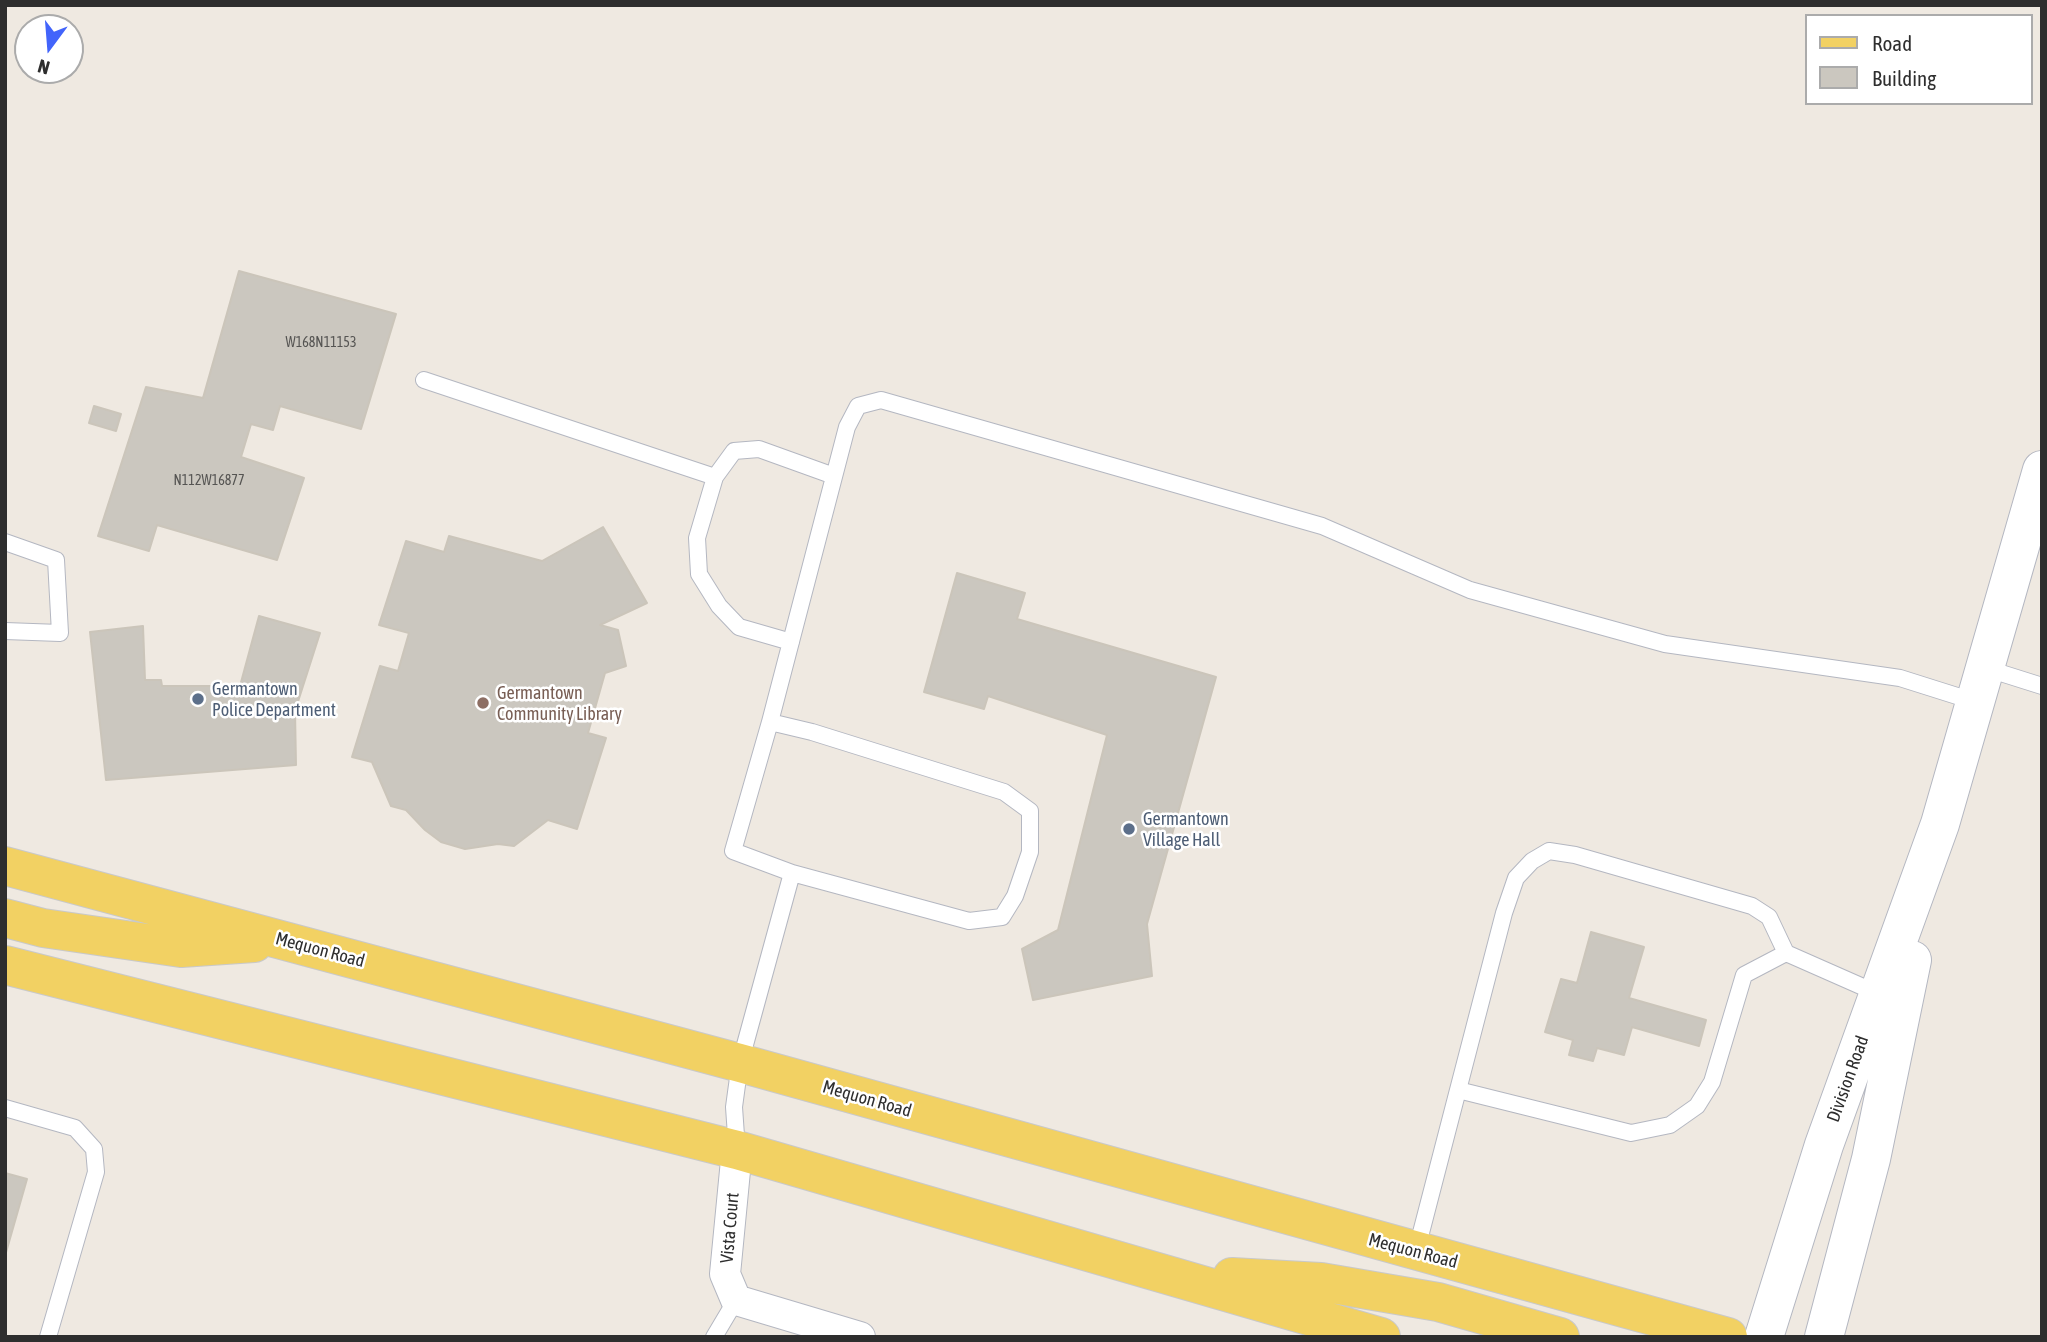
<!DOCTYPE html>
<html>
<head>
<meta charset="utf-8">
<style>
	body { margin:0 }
	#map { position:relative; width:2047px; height:1342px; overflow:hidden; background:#efe9e1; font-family:"Asap Condensed",sans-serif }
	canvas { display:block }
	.frame { position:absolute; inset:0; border:7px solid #2e2e2e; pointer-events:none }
	.legend { position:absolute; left:1805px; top:14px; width:228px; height:91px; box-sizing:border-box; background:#fff; border:2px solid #ababab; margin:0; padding:9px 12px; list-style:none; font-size:21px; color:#2e2e2e }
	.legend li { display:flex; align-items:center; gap:14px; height:35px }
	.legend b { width:35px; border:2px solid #ababab }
	.north { position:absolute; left:14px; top:14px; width:70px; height:70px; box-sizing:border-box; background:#fff; border:2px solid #ababab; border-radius:50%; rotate:196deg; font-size:19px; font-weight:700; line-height:28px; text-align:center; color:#2e2e2e }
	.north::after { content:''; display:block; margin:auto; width:24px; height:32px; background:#4264fb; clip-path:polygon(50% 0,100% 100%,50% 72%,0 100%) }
</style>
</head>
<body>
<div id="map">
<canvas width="2047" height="1342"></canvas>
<div class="frame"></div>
<ul class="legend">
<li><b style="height:9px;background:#f2d163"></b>Road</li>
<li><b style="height:19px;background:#cbc7bf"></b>Building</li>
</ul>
<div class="north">N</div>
</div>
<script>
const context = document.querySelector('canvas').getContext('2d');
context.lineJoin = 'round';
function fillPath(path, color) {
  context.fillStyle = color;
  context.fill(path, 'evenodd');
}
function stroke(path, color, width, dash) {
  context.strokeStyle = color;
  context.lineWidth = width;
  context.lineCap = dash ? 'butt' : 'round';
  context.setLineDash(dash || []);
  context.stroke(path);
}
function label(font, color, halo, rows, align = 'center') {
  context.font = font + ' "Asap Condensed",sans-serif';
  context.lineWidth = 5;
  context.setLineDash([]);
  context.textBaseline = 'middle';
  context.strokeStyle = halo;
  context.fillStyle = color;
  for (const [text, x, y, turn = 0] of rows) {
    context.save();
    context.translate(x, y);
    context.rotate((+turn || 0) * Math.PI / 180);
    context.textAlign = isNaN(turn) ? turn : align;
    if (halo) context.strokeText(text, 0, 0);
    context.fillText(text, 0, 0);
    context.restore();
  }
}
const building = new Path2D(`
	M239 271 396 314 361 429 280 406 273 430 251 424 241 457 304 478 277 560 157 525 149 551 98 536 146 387 203 398Z
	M94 406 121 414 116 431 89 423Z
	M603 527 647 603 600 625 618 630 626 666 605 673 588 733 606 738 577 829 548 820 514 846 498 844 465 849 441 842 425 830 406 810 391 806 372 762 352 757 380 666 398 671 409 633 379 625 406 541 444 552 449 536 542 561Z
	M957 573 1025 593 1017 619 1216 677 1147 924 1152 976 1033 1000 1022 949 1058 930 1107 735 988 696 984 709 924 692Z
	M259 616 320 633 295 711 296 765 106 780 90 632 143 626 145 680H161L162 686H240Z
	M1591 932 1644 947 1629 998 1706 1020 1699 1046 1632 1027 1624 1055 1597 1048 1593 1061 1569 1055 1573 1040 1545 1032 1561 979 1577 983Z
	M5 1173 27 1179 5 1256Z`);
fillPath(building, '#cbc7bf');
stroke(building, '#cbc5ba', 2);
const lane = new Path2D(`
	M424 380 715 477
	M5 542 56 560 60 633 5 631
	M791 642 739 627 719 606 699 574 697 538 715 477 734 451 759 449 834 476
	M1985 668 2042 686
	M770 722 847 427 858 406 881 400 1322 526 1470 590 1665 644 1900 678 1976 702
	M770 722 812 732 1004 792 1030 811V852L1015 896 1002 917 969 921 792 873 733 851Z
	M1786 953 1744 975 1712 1082 1697 1106 1670 1125 1631 1133 1458 1090 1504 913 1516 878 1532 861 1549 851 1575 855 1752 906 1769 917 1786 953 1879 994
	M5 1108 75 1128 94 1149 96 1172 48 1337
	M737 1150 734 1107 740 1063 792 873
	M1416 1252 1458 1090
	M714 1337 736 1300`);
const street = new Path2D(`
	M737 1150 725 1274 736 1300 860 1337`);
const secondary = new Path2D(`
	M1764 1337 1824 1145 1940 824 2042 470
	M1824 1337 1871 1159 1912 960`);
const primary = new Path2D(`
	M5 866 740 1063 1728 1337
	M5 918 43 928 181 948 254 943
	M5 965 737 1150 1381 1337
	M1232 1277 1321 1282 1438 1302 1560 1337`);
stroke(lane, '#b4b7c1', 18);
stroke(street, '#b4b7c1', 32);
stroke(secondary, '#b4b7c1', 40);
stroke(primary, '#c9c9c9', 40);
stroke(lane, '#fff', 16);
stroke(street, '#fff', 30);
stroke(secondary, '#fff', 38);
stroke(primary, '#f2d163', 38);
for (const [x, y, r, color] of [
	[198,699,7,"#5c6f8a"],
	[483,703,7,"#8d6e63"],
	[1129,829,7,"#5c6f8a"]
]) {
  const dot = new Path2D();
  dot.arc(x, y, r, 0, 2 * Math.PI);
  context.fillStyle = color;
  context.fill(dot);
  stroke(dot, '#fff', 2.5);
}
label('14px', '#555452', null, [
	["W168N11153",321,343],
	["N112W16877",209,481]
]);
label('18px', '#4e5e75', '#fff', [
	["Germantown",212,689],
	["Police Department",212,710],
	["Germantown",1143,819],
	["Village Hall",1143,840]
], 'left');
label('18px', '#785e54', '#fff', [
	["Germantown",497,693],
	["Community Library",497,714]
], 'left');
label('18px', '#2e2e2e', '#fff', [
	["Mequon Road",320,950,15],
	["Division Road",1848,1079,-70],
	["Mequon Road",867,1099,16],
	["Vista Court",730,1228,-85],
	["Mequon Road",1413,1251,15]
]);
</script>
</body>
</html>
